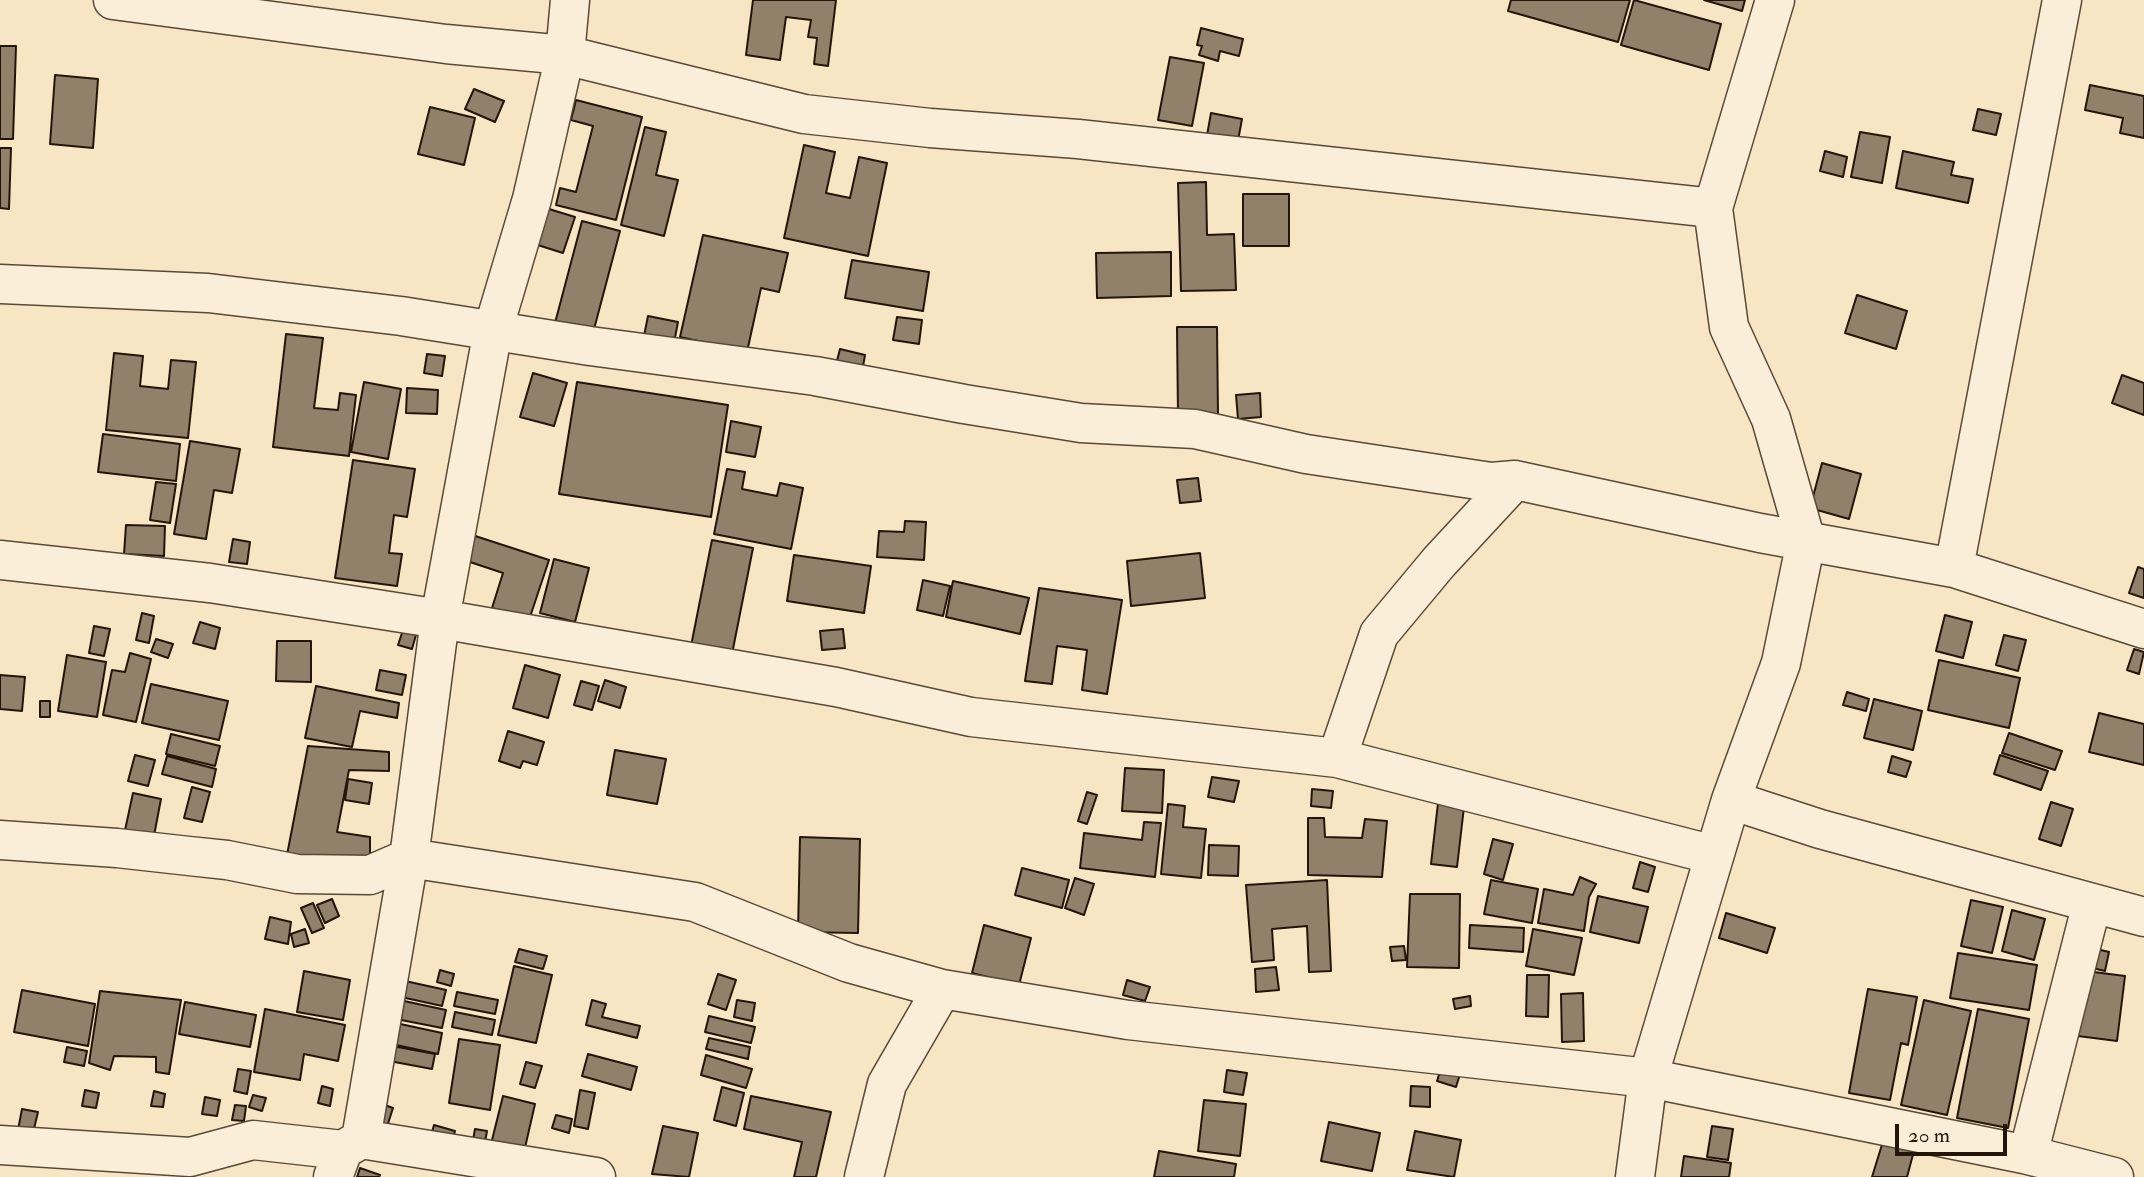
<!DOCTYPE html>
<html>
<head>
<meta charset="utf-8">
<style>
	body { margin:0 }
	#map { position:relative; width:2144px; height:1177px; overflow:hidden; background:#f8e5c3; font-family:"IM FELL Double Pica",serif }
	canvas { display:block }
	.scale { position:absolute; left:1895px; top:1124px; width:112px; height:32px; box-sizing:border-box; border:4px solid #24150a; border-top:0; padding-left:9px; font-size:21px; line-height:24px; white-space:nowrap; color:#24150a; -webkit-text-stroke:5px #faeed8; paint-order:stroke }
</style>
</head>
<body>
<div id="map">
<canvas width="2144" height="1177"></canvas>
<div class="scale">20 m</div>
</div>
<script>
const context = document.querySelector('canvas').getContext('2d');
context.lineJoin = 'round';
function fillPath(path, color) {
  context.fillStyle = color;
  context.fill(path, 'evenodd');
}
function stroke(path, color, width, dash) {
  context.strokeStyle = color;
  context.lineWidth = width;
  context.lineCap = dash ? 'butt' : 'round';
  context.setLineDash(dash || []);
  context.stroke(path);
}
const building = new Path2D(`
	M753 0H836L828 66 814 64 817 38 808 37 811 20 786 17 780 60 746 55Z
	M1511 0H1630L1618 42 1508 11Z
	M1634 0 1721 24 1709 70 1621 45Z
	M1704 0H1745L1742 11Z
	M1201 28 1243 39 1239 56 1220 51 1218 61 1199 55 1202 46 1197 45Z
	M0 46H16L13 139H0Z
	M1170 57 1204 63 1192 126 1158 120Z
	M55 75 98 79 93 148 50 144Z
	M2090 85 2144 96V138L2120 133 2123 118 2085 110Z
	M474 89 504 101 495 122 465 109Z
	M576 100 642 117 616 220 556 205 560 188 576 192 593 126 571 120Z
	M430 107 475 118 464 165 418 154Z
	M1978 109 2001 114 1996 135 1973 130Z
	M1211 113 1242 119 1237 146 1206 141Z
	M645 127 666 132 656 175 678 180 664 236 621 225Z
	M1860 132 1890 137 1882 183 1851 177Z
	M804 145 835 152 826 193 850 198 859 157 887 163 868 256 784 238Z
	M0 148H11L9 209 0 208Z
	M1825 151 1847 157 1843 177 1820 171Z
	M1903 151 1954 162 1951 175 1973 179 1968 203 1896 188Z
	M1206 182 1207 235 1234 234 1236 290 1181 291 1178 183Z
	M1243 194H1289V246H1243Z
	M536 205 575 217 563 253 525 241Z
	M582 221 620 231 593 333 555 323Z
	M703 235 788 253 779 292 761 288 747 352 680 337Z
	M1171 252V296L1097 298 1096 253Z
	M852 260 929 272 923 311 845 298Z
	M1857 295 1907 311 1896 349 1845 333Z
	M648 316 678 322 673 348 643 341Z
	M897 317 922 320 919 344 893 340Z
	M1177 327H1217L1218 415 1178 416Z
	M286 334 323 338 314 408 338 410 340 393 356 395 349 456 273 447Z
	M840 349 865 355 861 378 834 372Z
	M114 353 143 356 140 386 168 389 171 360 196 362 188 438 106 430Z
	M427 354 445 356 442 376 424 373Z
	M533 373 567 383 554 426 520 417Z
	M2122 375 2144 383V415L2112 403Z
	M364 382 401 389 388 459 351 452Z
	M577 382 728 405 711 517 559 494Z
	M407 388 438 390 437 414 406 413Z
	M1260 393 1261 417 1238 419 1236 395Z
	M731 421 761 427 755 457 726 452Z
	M103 434 180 444 176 481 98 472Z
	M190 441 240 449 232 493 214 490 206 539 174 534Z
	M353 460 415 469 407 517 394 515 389 553 402 554 397 586 335 578Z
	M1822 463 1861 474 1849 519 1810 508Z
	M727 469 745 472 742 489 777 496 780 483 803 488 791 549 714 534Z
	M1198 478 1201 501 1180 503 1177 480Z
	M156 482 176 484 170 523 150 520Z
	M905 521 926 522 924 560 877 557 879 531 904 532Z
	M126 525 165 526 164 556 124 554Z
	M466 533 549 560 529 620 492 608 503 573 458 558Z
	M233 539 250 542 247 564 229 562Z
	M712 540 753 548 732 654 691 646Z
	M1200 553 1205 598 1131 606 1127 561Z
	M794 555 871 566 864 613 787 601Z
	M554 559 589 568 575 622 540 613Z
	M2138 567 2144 569V598L2129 593Z
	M923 580 950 586 943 616 917 610Z
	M953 581 1029 598 1020 634 946 617Z
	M1039 588 1122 600 1107 694 1082 690 1087 650 1057 646 1052 684 1025 681Z
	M142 613 154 616 149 643 136 640Z
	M1945 615 1972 622 1963 658 1936 651Z
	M200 622 220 628 215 649 193 643Z
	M94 626 110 629 104 656 89 653Z
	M843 629 845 648 822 650 820 631Z
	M403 630 416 635 412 649 398 645Z
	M2004 635 2026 640 2018 671 1996 665Z
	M156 639 173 644 168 658 151 652Z
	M277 641H311V682L276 681Z
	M2134 649 2144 652 2139 674 2127 670Z
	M130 653 151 659 136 722 103 715 112 670 125 672Z
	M67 655 106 662 97 717 58 711Z
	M1939 660 2020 678 2009 728 1928 710Z
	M525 665 560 675 548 718 513 708Z
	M380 670 406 675 402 695 376 690Z
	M0 675 25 677 22 711 0 709Z
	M605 680 626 687 620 708 598 701Z
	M581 681 599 686 592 710 574 705Z
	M151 684 228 701 219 740 142 723Z
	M316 686 399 703 397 718 360 711 352 747 305 738Z
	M1847 692 1869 699 1866 711 1843 705Z
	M1874 699 1922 711 1913 750 1864 738Z
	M40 701H50V717H40Z
	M2099 713 2144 724V765L2089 752Z
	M508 731 544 742 537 765 523 761 520 768 499 761Z
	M2009 733 2062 751 2055 770 2002 753Z
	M171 734 220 746 215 766 166 754Z
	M308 746 389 752V771L349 770 337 832 370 837V856L287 855Z
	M615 750 666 759 657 804 607 795Z
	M135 755 155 760 148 786 128 781Z
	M2000 755 2048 771 2041 790 1994 774Z
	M167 756 216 769 212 787 162 774Z
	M1892 756 1911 762 1906 777 1888 772Z
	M1125 768 1164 770 1162 813 1122 811Z
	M1212 777 1239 781 1234 802 1208 797Z
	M348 779 372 783 369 804 345 800Z
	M192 787 210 792 202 822 184 818Z
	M1312 789 1333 791 1331 808 1311 806Z
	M1087 792 1097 795 1087 824 1078 821Z
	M133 793 161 799 153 841 124 835Z
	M2051 802 2073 809 2061 846 2039 839Z
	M1438 803 1464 807 1457 867 1431 864Z
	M1168 804 1185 806 1183 827 1206 829 1201 878 1161 874Z
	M1308 818H1324L1325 837 1362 838 1365 819 1387 821 1382 877 1308 875Z
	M1144 822 1161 823 1155 877 1080 868 1084 833 1142 840Z
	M800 837 860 839 858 933 798 932Z
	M1493 839 1513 844 1503 880 1484 874Z
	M1209 845 1239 846 1238 876 1208 875Z
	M1640 862 1655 867 1648 892 1633 888Z
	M1022 868 1069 880 1062 908 1015 895Z
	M1580 877 1596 884 1589 897 1584 931 1538 923 1544 889 1573 895Z
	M1075 878 1094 884 1084 915 1065 908Z
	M1327 880 1331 971 1309 972 1307 926 1272 929 1274 960 1252 962 1246 885Z
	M1491 880 1538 889 1532 923 1484 914Z
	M1410 894H1460L1459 968 1407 967Z
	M1598 896 1648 907 1639 943 1590 932Z
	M332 899 339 916 325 923 317 905Z
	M1971 900 2003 907 1992 953 1961 946Z
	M313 903 324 928 312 933 301 908Z
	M2012 910 2045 919 2034 960 2002 951Z
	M1726 913 1775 928 1767 953 1719 938Z
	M270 917 291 922 288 944 265 939Z
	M984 925 1031 938 1019 985 972 973Z
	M1470 925 1524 928 1523 952 1469 948Z
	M305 929 309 943 294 947 291 934Z
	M1533 929 1582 938 1574 975 1526 966Z
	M1404 946 1406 960 1392 961 1390 947Z
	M2088 947 2109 952 2105 971 2084 966Z
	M519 949 547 956 543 969 515 962Z
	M1958 953 2037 965 2029 1010 1950 998Z
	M514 966 552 975 536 1043 498 1035Z
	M1276 967 1279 990 1256 992 1255 969Z
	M440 970 454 974 451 986 437 982Z
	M304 971 350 980 343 1020 297 1012Z
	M2086 971 2125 976 2117 1041 2078 1036Z
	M718 974 736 980 726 1010 708 1004Z
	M1527 975H1549L1548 1017 1526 1016Z
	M396 979 446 990 442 1006 392 995Z
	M1127 980 1150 987 1145 1001 1123 995Z
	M1868 989 1917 997 1908 1045 1901 1043 1890 1100 1849 1093Z
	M22 990 95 1004 88 1046 14 1032Z
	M100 991 181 1000 169 1074 156 1072V1057L114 1056 110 1070 89 1063Z
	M457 992 498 1000 495 1014 454 1006Z
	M1583 993 1584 1041 1562 1042 1561 994Z
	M1470 996 1471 1006 1455 1009 1453 999Z
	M390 998 446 1010 442 1028 386 1017Z
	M592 1000 606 1004 602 1017 640 1026 637 1038 586 1025Z
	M737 1000 755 1003 752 1021 734 1017Z
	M1924 1000 1971 1011 1947 1115 1901 1105Z
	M185 1002 256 1015 250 1047 179 1034Z
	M265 1009 345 1025 338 1061 304 1054 300 1080 254 1072Z
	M1978 1009 2029 1019 2008 1128 1957 1118Z
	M455 1012 495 1020 492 1035 452 1027Z
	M709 1016 755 1027 751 1043 705 1032Z
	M391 1022 442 1033 438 1054 387 1043Z
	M709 1038 750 1047 748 1059 706 1049Z
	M459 1039 500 1045 490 1110 449 1103Z
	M387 1045 435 1054 432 1069 384 1060Z
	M67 1047 87 1051 84 1066 64 1062Z
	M588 1054 637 1067 631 1090 582 1076Z
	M706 1055 752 1069 746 1088 701 1075Z
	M526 1062 542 1066 535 1088 520 1084Z
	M1442 1065 1461 1071 1456 1087 1437 1081Z
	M238 1069 251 1071 247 1094 234 1091Z
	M1227 1070 1247 1073 1243 1095 1224 1092Z
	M322 1086 333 1089 330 1106 318 1103Z
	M1411 1086 1430 1087V1107L1410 1106Z
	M722 1087 744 1093 736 1126 714 1120Z
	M85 1090 99 1093 96 1108 82 1106Z
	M580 1090 595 1093 588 1129 574 1126Z
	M154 1091 165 1094 163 1107 151 1106Z
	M253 1095 266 1098 262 1111 249 1107Z
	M503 1096 535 1104 524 1152 491 1144Z
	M751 1096 831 1112 816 1177H794L802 1142 744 1129Z
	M205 1097 220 1100 217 1116 202 1114Z
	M1204 1100 1246 1104 1240 1156 1198 1151Z
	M379 1103 393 1108 385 1133Z
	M235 1105 246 1106 244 1121 232 1120Z
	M22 1109 38 1112 33 1133 18 1130Z
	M556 1115 572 1119 569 1133 552 1128Z
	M1329 1122 1380 1133 1372 1171 1321 1161Z
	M434 1125 455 1131 451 1145 430 1139Z
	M663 1126 698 1133 689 1177 652 1174Z
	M1712 1126 1733 1129 1728 1160 1707 1157Z
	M475 1129 487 1131 485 1142 473 1140Z
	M1415 1131 1461 1140 1454 1177 1407 1170Z
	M1884 1138 1915 1147 1907 1177H1872Z
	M1159 1151 1236 1164 1234 1177H1154Z
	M1684 1156 1731 1163 1729 1177H1681Z
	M360 1168 380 1175 379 1177H357Z`);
fillPath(building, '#92816a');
stroke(building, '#24150a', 2);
const minor = new Path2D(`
	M113 0 446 44 565 55 804 114 930 128 1078 139 1713 208 1775 0
	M0 284 208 293 401 316 590 346 815 376 964 404 1081 423 1195 429 1306 454 1491 482 1515 480 1760 533 1954 568 2144 629
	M0 560 210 583 440 619 836 687 971 717 1337 758 1714 855
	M1954 568 2062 0
	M1337 758 1379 634 1439 562 1515 480
	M1731 800 1820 829 2144 917
	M0 840 117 848 189 856 227 860 297 874 370 875 409 858 695 902 849 963 942 989 1128 1020 1648 1078 2028 1155 2114 1177
	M361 1139 596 1177
	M0 1145 190 1157 253 1140 343 1150
	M2028 1155 2092 903
	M333 1177 343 1150 361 1139 409 858 440 619 493 330 532 199 565 55 570 0
	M864 1177 887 1084 942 989
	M1635 1177 1648 1078 1731 800 1781 663 1806 541 1771 419 1729 327 1713 208`);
stroke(minor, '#594938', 41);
stroke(minor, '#faeed8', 38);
</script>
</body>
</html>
